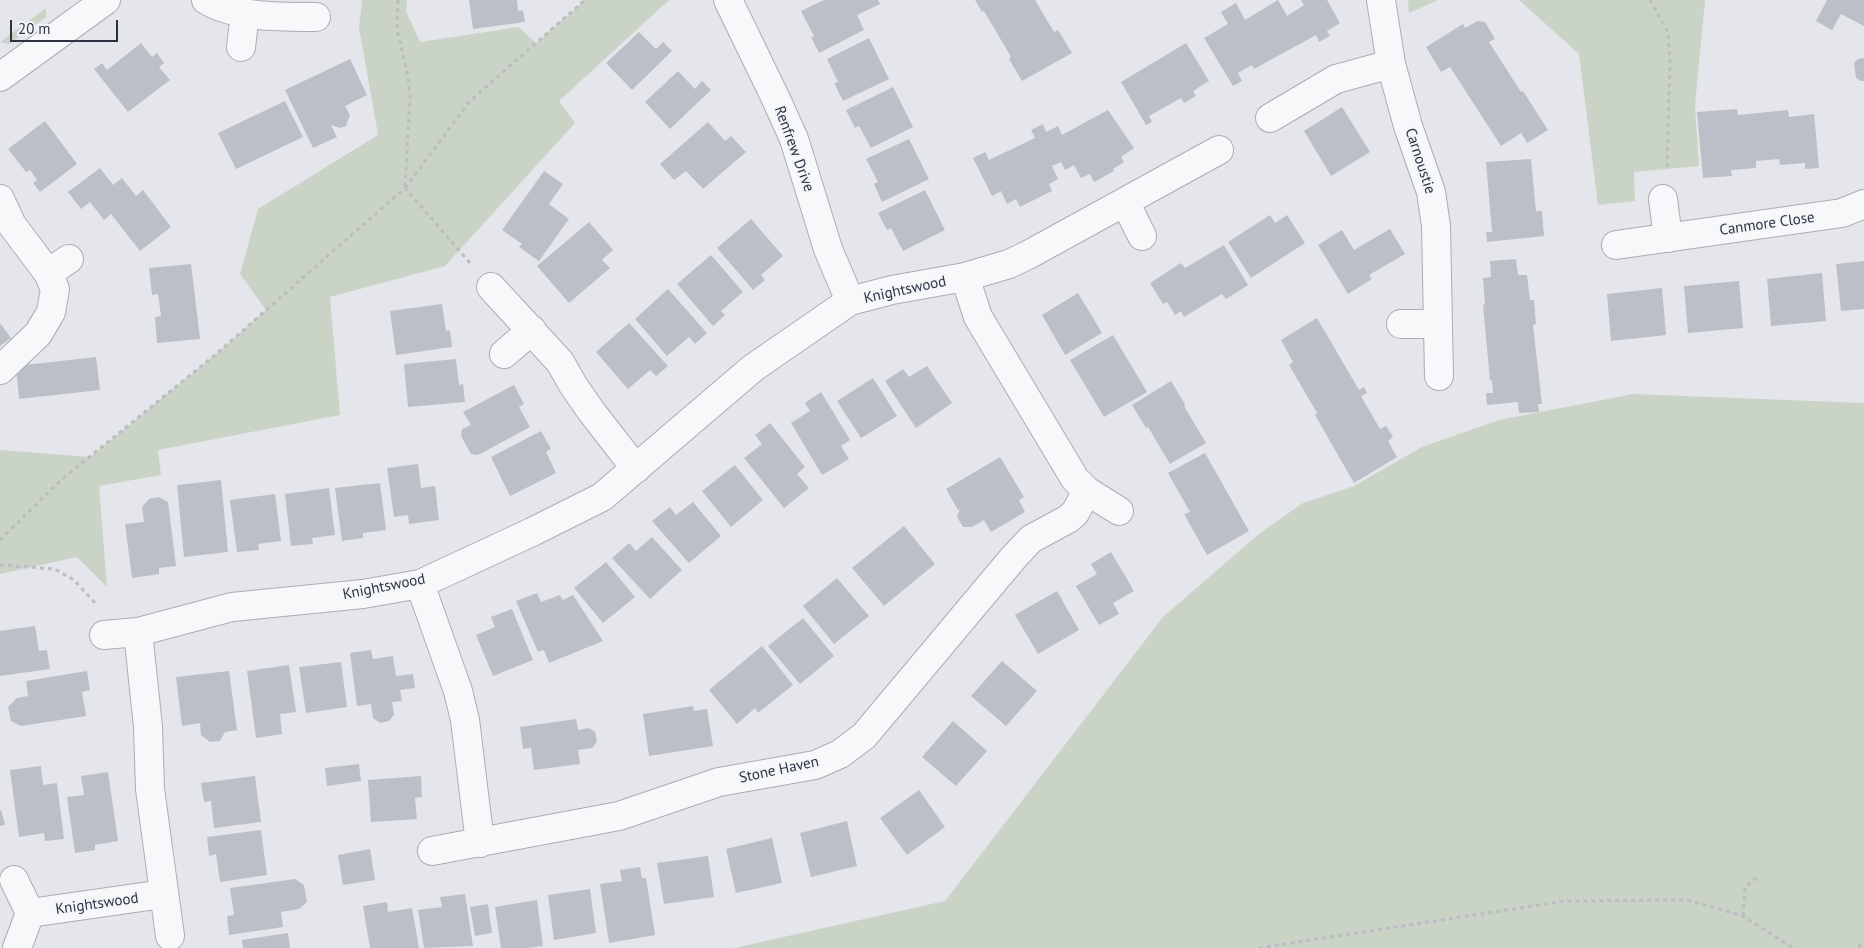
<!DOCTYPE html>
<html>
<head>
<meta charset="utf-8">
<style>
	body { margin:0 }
	#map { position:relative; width:1864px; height:948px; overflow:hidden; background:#e5e6eb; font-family:"PT Sans",sans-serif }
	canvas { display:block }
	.scale { position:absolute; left:10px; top:20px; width:108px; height:22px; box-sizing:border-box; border:2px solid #2e3342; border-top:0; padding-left:6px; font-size:15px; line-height:18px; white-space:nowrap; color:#2e3342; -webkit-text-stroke:4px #f4f5f8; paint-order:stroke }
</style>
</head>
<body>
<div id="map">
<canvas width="1864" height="948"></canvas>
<div class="scale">20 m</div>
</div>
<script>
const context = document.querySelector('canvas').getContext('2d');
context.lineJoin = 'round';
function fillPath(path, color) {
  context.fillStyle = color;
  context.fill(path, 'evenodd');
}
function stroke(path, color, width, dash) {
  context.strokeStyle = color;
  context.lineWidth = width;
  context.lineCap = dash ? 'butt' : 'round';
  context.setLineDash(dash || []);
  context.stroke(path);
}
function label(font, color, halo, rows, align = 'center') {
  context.font = font + ' "PT Sans",sans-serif';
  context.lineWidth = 4;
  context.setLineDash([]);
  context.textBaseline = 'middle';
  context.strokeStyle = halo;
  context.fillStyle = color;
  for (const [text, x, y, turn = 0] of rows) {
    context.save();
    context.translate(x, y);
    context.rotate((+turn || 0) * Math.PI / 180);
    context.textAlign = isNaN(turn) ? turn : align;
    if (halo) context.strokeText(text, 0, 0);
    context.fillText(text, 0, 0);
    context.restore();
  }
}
fillPath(new Path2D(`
	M362 0H407L406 11 420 42 519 27 536 43 585 0H669L559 101 575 123 445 266 330 297 340 415 158 450 161 475 99 486 107 587 77 557 0 574V450L90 457 215 355 266 310 240 274 258 209 378 135 359 27Z
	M1408 0H1438L1409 13Z
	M1519 0H1705L1695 106 1699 166 1634 172 1635 201 1598 205 1579 54Z
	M46 8V17L9 44 0 42Z
	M1633 394 1864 403V948H734L945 901 1163 617 1260 533 1303 503 1354 486 1422 447 1499 420Z`), '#c9d4c7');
fillPath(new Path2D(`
	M469 0H517L518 11 523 10 525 22 473 29Z
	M824 0H878L880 4 857 15 864 30 819 53 811 37 814 36 801 11Z
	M975 0H1035L1054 32 1058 30 1072 53 1022 81 1009 59 1011 57 984 11 982 12Z
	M1278 0 1287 16 1304 5 1301 0H1327L1340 23 1327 31 1330 36 1319 42 1316 35 1254 69 1252 65 1238 73 1242 81 1233 86 1204 38 1228 24 1221 12 1236 3 1245 20Z
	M1827 0H1864V26L1841 14 1832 30 1816 21Z
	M1478 21 1485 22 1495 39 1489 42 1521 92 1523 91 1548 130 1527 143 1521 133 1501 146 1450 67 1441 72 1426 47 1463 24 1465 28Z
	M639 32 656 49 663 42 672 51 632 90 606 63Z
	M869 38 889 79 843 101 834 83 838 82 827 59Z
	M141 43 152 57 157 53 164 63 159 67 170 80 128 112 94 69 102 63 107 70Z
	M1186 43 1209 81 1193 91 1196 96 1184 103 1181 98 1149 116 1152 122 1146 125 1121 82Z
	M1864 58V81H1861L1856 78 1854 63 1858 59Z
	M350 59 367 95 345 106 350 115 346 126 340 128 331 125 337 137 313 148 285 90Z
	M678 71 695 89 702 81 711 90 670 129 645 102Z
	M893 87 913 127 871 148 859 126 855 128 846 110Z
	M285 101 303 137 236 169 218 133Z
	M1342 107 1370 152 1331 176 1304 131Z
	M1737 109 1738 115 1788 110 1789 117 1814 114 1819 168 1805 169V163L1780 165 1779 159 1756 161V168L1731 170 1732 176 1703 178 1697 112Z
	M1108 110 1134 148 1121 157 1124 162 1113 169 1114 171 1094 182 1090 174 1081 178 1074 165 1065 170 1061 162 1052 166 1058 179 1049 184 1052 191 1020 207 1016 199 1007 204 1001 191 992 196 973 158 985 152 989 160 1035 138 1031 130 1043 124 1046 132 1058 126 1062 135Z
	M45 121 77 164 40 192 33 183 37 180 30 170 26 172 8 149Z
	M708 122 725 141 731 136 746 152 703 189 686 171 674 180 660 164Z
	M909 139 929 179 882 202 874 184 878 182 866 159Z
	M1531 159 1536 211H1542L1544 236 1487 242 1486 232H1492L1486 162Z
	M100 168 113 185 122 178 136 196 143 190 171 227 140 251 111 214 104 220 90 202 81 209 68 192Z
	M544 171 563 184 549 204 569 219 539 261 519 247 522 244 502 230Z
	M925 190 945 230 903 251 891 228 887 230 878 213Z
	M1270 215 1275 223 1287 215 1305 243 1251 278 1228 242Z
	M751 219 783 256 761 275 765 280 753 290 717 248Z
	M589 222 613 250 602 260 610 268 569 303 537 266Z
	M1390 229 1405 254 1369 275 1372 279 1348 294 1318 245 1342 230 1354 250Z
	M1224 245 1248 285 1226 299 1222 294 1184 317 1181 311 1175 315 1167 302 1163 304 1150 283 1181 263 1185 268Z
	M711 255 743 292 721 311 725 315 713 326 677 284Z
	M1516 259 1518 275H1527L1530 300H1534L1536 324 1533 325 1542 404H1538L1539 412 1519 413 1518 402 1487 405 1486 393H1493L1492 380 1490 381 1483 304 1485 305 1483 278 1491 277 1490 261Z
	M1864 261V309L1841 311 1836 264Z
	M191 264 200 339 157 343 155 317 161 316 158 294 152 295 149 268Z
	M1822 273 1826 321 1771 326 1767 279Z
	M1739 281 1743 328 1688 333 1684 286Z
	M1662 288 1666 335 1611 341 1607 294Z
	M668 289 707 333 695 344 689 337 667 356 635 319Z
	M1078 293 1102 333 1065 355 1042 315Z
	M442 304 446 331 450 330 452 347 396 355 390 311Z
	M1317 318 1359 390 1364 387 1367 393 1361 396 1380 429 1386 426 1393 437 1388 441 1397 457 1354 483 1315 415 1317 413 1289 365 1293 362 1281 340Z
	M0 323 11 338 0 346Z
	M629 323 668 366 656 376 650 370 628 389 596 352Z
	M1113 335 1147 392 1104 417 1070 360Z
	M96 357 100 390 19 399 16 366Z
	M456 359 459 385 463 384 465 402 408 407 404 364Z
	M927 366 952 403 916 428 885 381 903 369 909 377Z
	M873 378 897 416 861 438 837 401Z
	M1171 381 1185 404 1184 406 1206 443 1170 464 1148 427 1146 428 1132 405Z
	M514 385 524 404 519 407 530 427 478 455 471 454 461 436 462 429 471 425 463 412Z
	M821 392 850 440 841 446 849 459 822 475 791 423 810 411 805 403Z
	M770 423 805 467 797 474 809 488 784 508 744 458 762 444 755 435Z
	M541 431 551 449 546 452 556 473 510 496 491 457Z
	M1205 453 1249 531 1207 555 1184 514 1190 512 1168 473Z
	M1000 457 1024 497 1019 500 1025 512 991 532 984 520 972 527H963L957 517 960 509 958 510 946 489Z
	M418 464 421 488 435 486 439 520 409 524 408 515 394 517 387 468Z
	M735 465 763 500 731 527 702 491Z
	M221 480 228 552 184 557 177 485Z
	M380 483 386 530 363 533V538L342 541 335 488Z
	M329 488 335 535 312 538 313 544 291 546 285 494Z
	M275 494 281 541 258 544 259 550 237 552 230 500Z
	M159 497 168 502 176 566 159 568V574L132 578 125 524 144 522 142 507 149 499Z
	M693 502 721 536 689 563 652 521 670 507 676 515Z
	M904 526 935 564 884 606 852 568Z
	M652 537 682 570 650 599 612 558 629 543 636 551Z
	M1111 552 1134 591 1113 603 1119 614 1099 625 1076 586 1097 574 1091 564Z
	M606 562 635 597 603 623 574 588Z
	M837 578 869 616 834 644 803 606Z
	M1057 591 1079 630 1038 654 1015 615Z
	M537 593 541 602 560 595 563 600 573 595 603 641 549 663 544 650 538 652 516 601Z
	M512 609 533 660 493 676 476 635 495 627 491 617Z
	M803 618 834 656 800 684 768 646Z
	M35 626 39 651 47 650 50 669 0 676V631Z
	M762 646 793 685 758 713 755 708 737 724 709 690Z
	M371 650 373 659 393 656 396 676 413 674 415 688 400 690 402 701 392 702 394 715 389 721 380 723 373 718 371 704 357 706 350 653Z
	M1002 661 1037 691 1006 726 971 696Z
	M341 662 347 707 306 713 299 667Z
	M289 665 296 712 280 714 282 734 256 738 247 671Z
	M87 671 90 690 82 692 86 716 21 726 11 721 8 707 17 698 28 696 26 681Z
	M229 671 237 730 225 732 220 741 210 742 201 735 200 723 182 726 176 677Z
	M693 706 694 711 707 709 713 746 649 756 643 714Z
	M576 719 578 730 589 728 595 732 597 742 592 748 578 750 580 764 534 770 531 748 523 749 520 727Z
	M953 721 987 751 956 786 922 757Z
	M359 764 361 781 327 786 325 768Z
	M41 766 43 785 57 783 64 839 45 841 44 833 19 837 10 770Z
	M108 772 118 841 95 845V850L75 853 67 797 84 795 81 776Z
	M255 776 261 822 214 828 211 801 204 802 201 783Z
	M421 776 422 797 415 798 417 819 371 822 368 780Z
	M919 790 945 827 907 855 880 818Z
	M1 810 5 825 0 826V811Z
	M847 821 857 866 811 877 800 833Z
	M261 830 267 875 220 882 216 854 209 856 207 837Z
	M772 838 782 883 736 893 726 849Z
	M370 849 375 880 343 885 338 855Z
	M708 856 714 897 664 904 657 863Z
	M640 867 642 878H646L655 935 609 943 600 884 622 881 620 870Z
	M295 879 304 885 307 902 299 909 281 912 283 927 229 935 227 916 234 915 230 888Z
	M590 889 596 933 554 940 548 895Z
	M465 894 473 946 424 948 418 910 442 907 440 897Z
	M537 900 543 946 527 948H501L495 907Z
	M387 902 388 912 412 908 419 948H370L363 906Z
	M488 904 492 933 475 936 470 907Z
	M288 933 290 948H243L242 940Z`), '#bcbfc7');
const minor = new Path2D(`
	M206 0C236 18 282 17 316 17
	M728 0 776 99 794 139 828 249 850 301
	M1381 0 1391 64 1408 126 1431 192 1436 226 1439 376
	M241 47 245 13
	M0 77 106 0
	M1270 118 1336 79 1391 64
	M0 199 12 225 48 273 55 289 51 312 38 334 0 370
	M1663 199 1668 238
	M1125 202 1142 236
	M1616 245 1842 213 1864 204
	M48 273 69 259
	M965 277 978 317 1075 479 1087 491 1119 511
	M491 287 560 362 573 385 591 411 636 469
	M1401 324H1438
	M504 354 532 330
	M420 584 458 691 465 720 480 843
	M138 632 148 727 150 789 170 936
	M104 635 138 632 232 607 363 594 420 584 532 532 602 497 753 368 850 301 892 290 965 277 1009 264 1028 255 1219 150
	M432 851 619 816 719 782 815 765 840 754 864 736 1014 557 1031 539 1068 519 1075 513 1087 491
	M14 880 30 913 17 948
	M30 913 163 894`);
stroke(minor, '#aaadb5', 30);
stroke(new Path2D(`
	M398 0 397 29 408 76 410 97 405 187
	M1650 0 1668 32 1670 60 1667 167
	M405 188 470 101 585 0
	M0 540 61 480 215 355 405 188 470 263
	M0 565 55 569 74 580 96 604
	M1743 916 1745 887 1758 877
	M1259 948 1565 901 1688 900 1743 916 1793 948
	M1859 948 1861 941`), '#bbbdc2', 3, [4, 4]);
stroke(minor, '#f7f8f9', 28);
label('15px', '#2e3342', '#f4f5f8', [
	["Renfrew Drive",794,149,70],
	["Carnoustie",1420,161,72],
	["Canmore Close",1767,224,-8],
	["Knightswood",905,290,-12],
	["Knightswood",384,587,-11],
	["Stone Haven",779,770,-12],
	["Knightswood",97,904,-8]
]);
</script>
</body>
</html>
